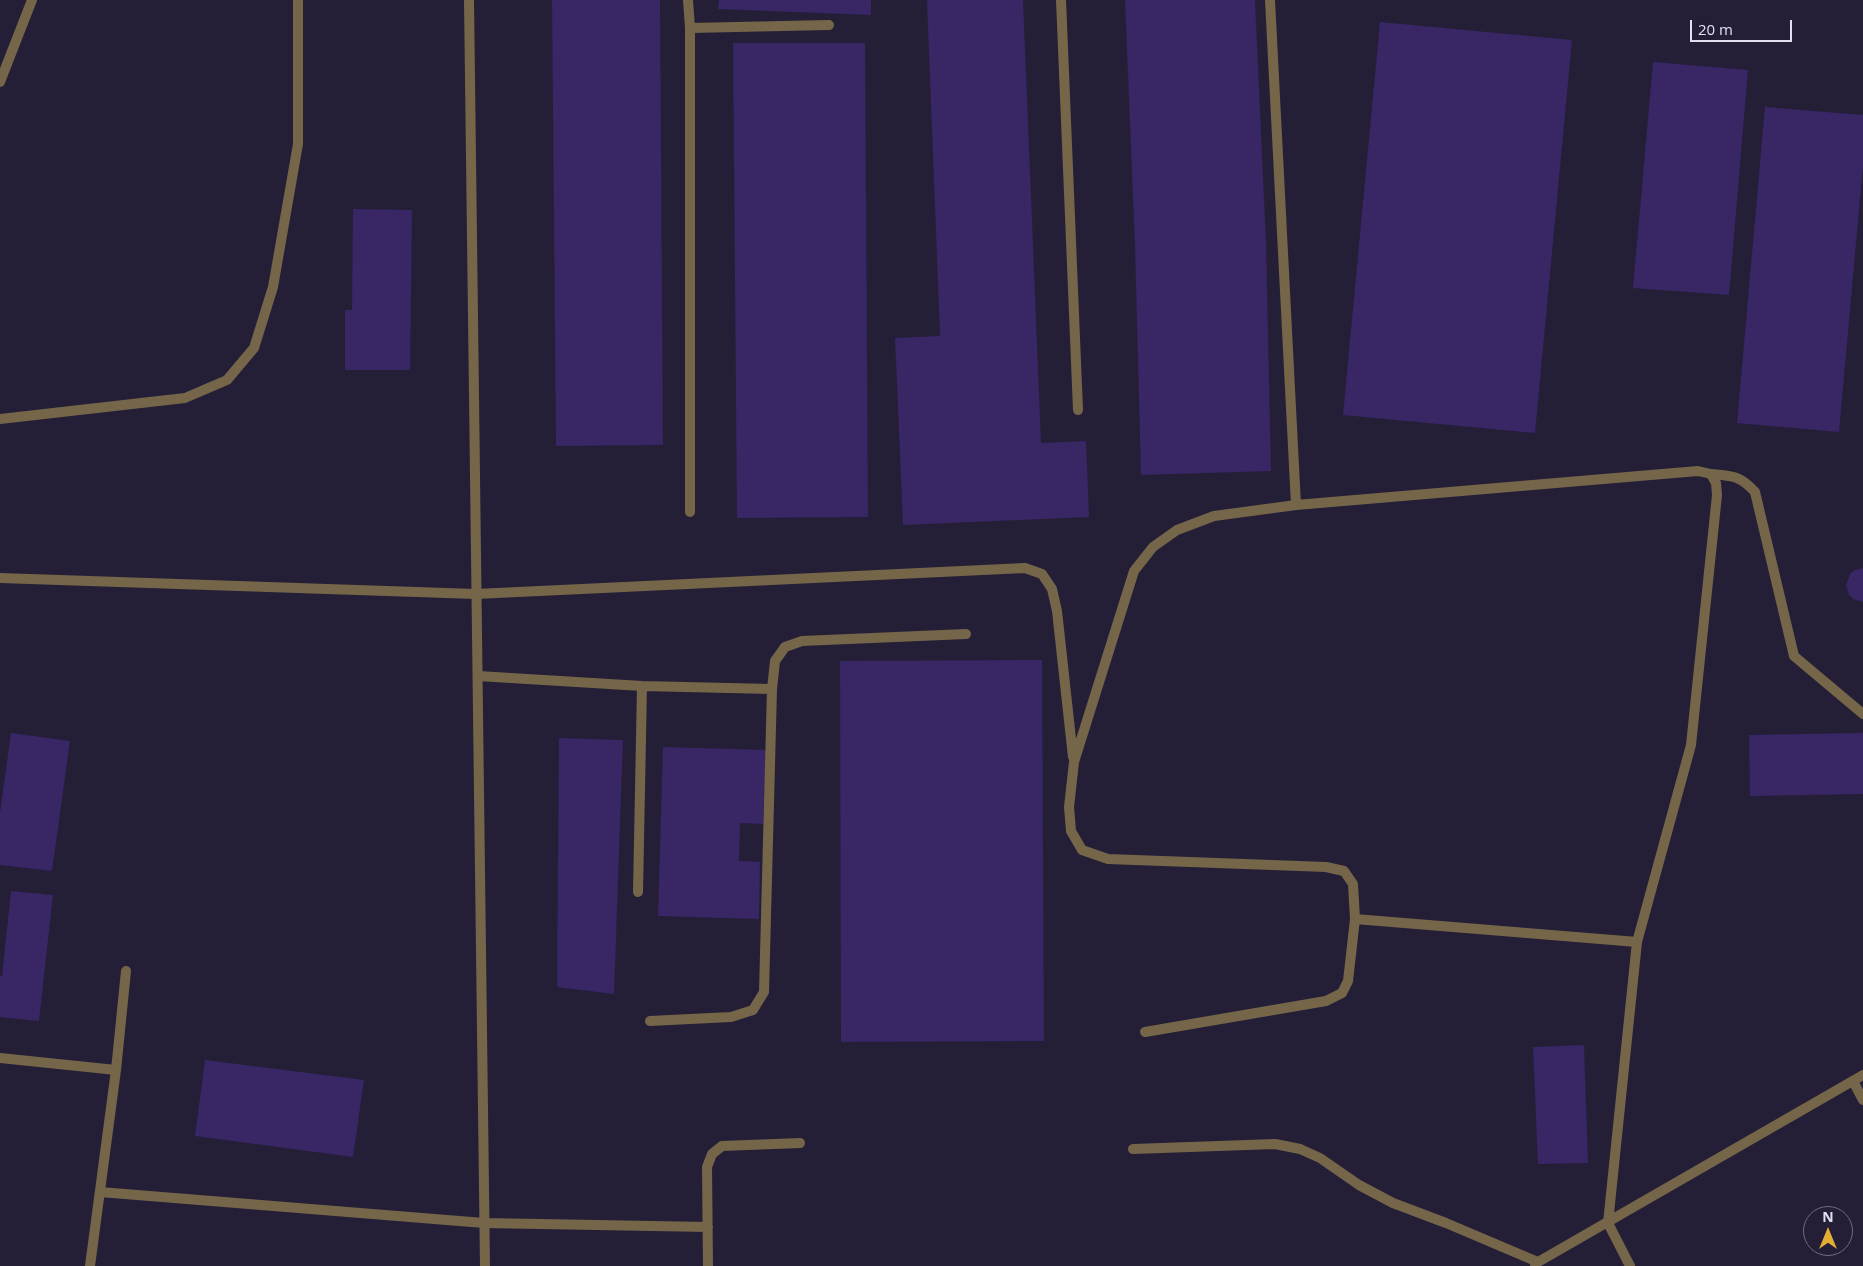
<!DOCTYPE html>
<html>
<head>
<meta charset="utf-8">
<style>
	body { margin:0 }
	#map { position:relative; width:1863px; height:1266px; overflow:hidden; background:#241f37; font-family:"Open Sans",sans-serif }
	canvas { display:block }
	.north { position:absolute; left:1803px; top:1206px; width:50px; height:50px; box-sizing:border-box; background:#241f37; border:1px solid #706c81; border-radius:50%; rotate:0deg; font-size:14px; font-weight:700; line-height:20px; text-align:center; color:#e2dff0 }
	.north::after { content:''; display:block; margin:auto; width:18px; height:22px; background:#e2af34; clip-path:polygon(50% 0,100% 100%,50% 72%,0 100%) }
	.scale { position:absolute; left:1690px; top:20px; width:102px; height:22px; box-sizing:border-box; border:2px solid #e2dff0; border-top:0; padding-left:6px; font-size:15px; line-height:18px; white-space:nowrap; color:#e2dff0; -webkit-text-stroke:4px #241f37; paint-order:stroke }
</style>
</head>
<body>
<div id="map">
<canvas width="1863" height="1266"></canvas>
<div class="north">N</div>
<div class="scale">20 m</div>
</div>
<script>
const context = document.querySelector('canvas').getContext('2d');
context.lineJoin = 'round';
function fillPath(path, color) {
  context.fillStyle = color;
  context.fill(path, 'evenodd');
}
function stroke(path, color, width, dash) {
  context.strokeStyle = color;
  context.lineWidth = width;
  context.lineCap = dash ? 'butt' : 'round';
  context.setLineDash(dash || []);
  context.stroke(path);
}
fillPath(new Path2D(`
	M552 0H660L663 445 556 446Z
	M719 0H871V15L718 9Z
	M927 0H1023L1041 443 1086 441 1089 517 903 525 895 338 940 336Z
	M1125 0H1255L1266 243 1271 471 1141 475 1135 246Z
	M1380 22 1572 40 1535 433 1343 415Z
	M733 43H865L868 517 737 518Z
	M1653 62 1748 70 1729 295 1633 288Z
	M1765 107 1863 115V166L1839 432 1737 423Z
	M353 209 412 210 410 370H345V310H352Z
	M1863 568V602L1853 599 1849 595 1846 585 1850 574 1855 570Z
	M1042 660 1044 1041 841 1042 840 661Z
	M11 733 70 741 52 871 0 865V813Z
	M1863 733V794L1750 796 1749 735Z
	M559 738 623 740 614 994 557 987Z
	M663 747 766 750 763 824 740 823 739 861 760 862 759 919 658 916Z
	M11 891 53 895 39 1021 0 1017V976H2Z
	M1584 1045 1588 1163 1538 1164 1533 1047Z
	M205 1060 364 1080 353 1157 195 1136Z`), '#382665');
stroke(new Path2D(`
	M688 0 690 28V512
	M1061 0 1078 410
	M690 28 829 25
	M0 82 32 0
	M0 419 185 398 227 380 254 348 273 287 298 144V0
	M1711 474C1732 476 1740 475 1755 492L1794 656 1863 714
	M478 676 642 686 772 689
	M638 892 642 686
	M650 1021 731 1017 753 1010 764 992 772 689 775 661 785 647 802 641 966 634
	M0 1058 116 1070
	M1853 1081 1863 1100
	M100 1192 484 1223 708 1227
	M90 1266 116 1070 126 971
	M708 1266 707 1167 712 1154 722 1146 800 1143`), '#756649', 10);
stroke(new Path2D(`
	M469 0 485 1266
	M1270 0 1296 505
	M0 578 476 594 1025 568 1042 574 1052 589 1057 611 1073 757
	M1145 1032 1326 1001 1342 993 1348 981 1355 919
	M1133 1149 1275 1144 1300 1149 1320 1158 1359 1185 1393 1203 1446 1223 1538 1262
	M1535 1266 1538 1262 1863 1075
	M1630 1266 1608 1223 1637 942 1691 745 1717 495 1716 483 1711 474 1698 471 1296 505 1214 516 1177 530 1153 547 1134 571 1074 762 1069 807 1071 831 1082 850 1108 859 1326 867 1344 871 1353 884 1355 919 1637 942`), '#756649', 10);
</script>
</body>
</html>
